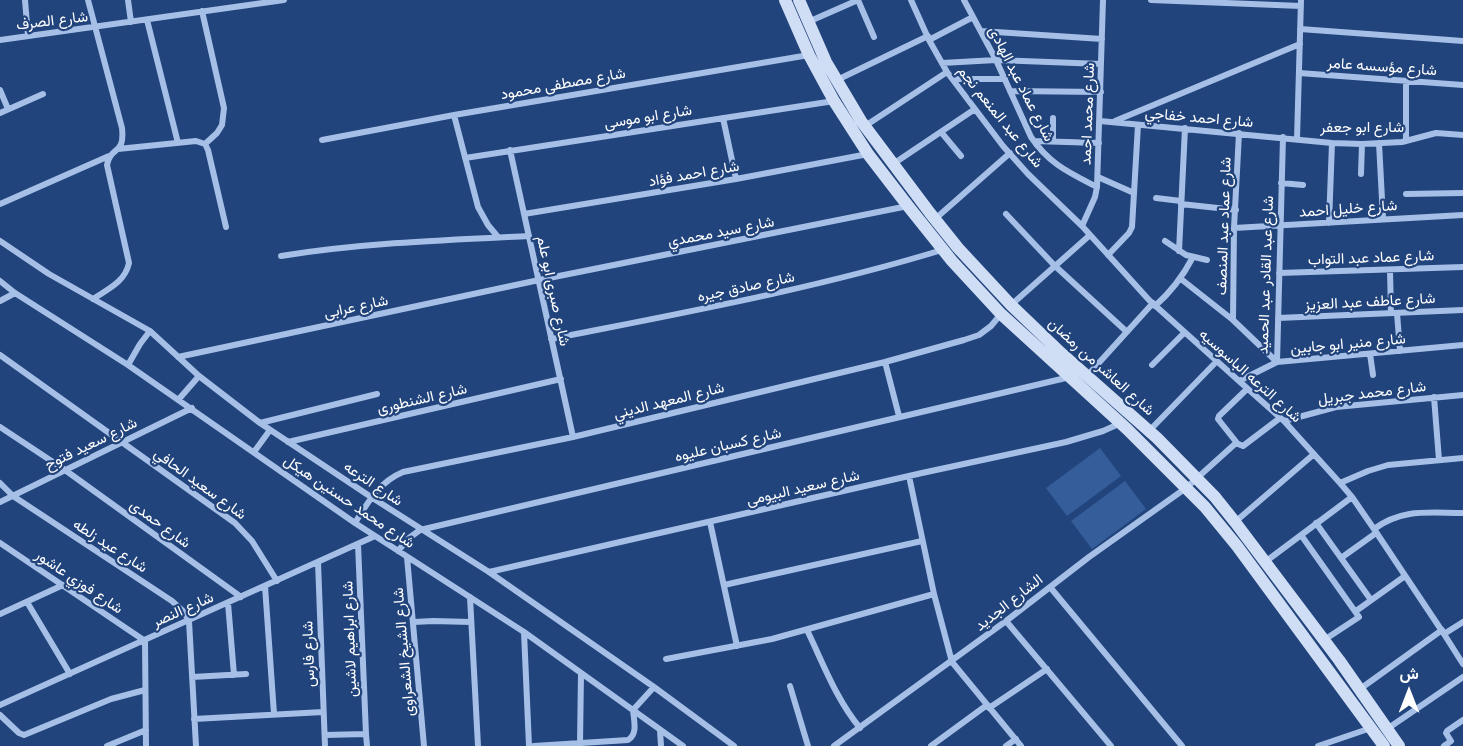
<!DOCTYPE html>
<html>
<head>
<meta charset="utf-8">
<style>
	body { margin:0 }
	#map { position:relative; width:1463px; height:746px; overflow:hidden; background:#22447c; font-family:Figtree,Vazirmatn,sans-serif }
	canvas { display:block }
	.north { position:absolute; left:1379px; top:662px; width:60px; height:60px; -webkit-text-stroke:4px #22447c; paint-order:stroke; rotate:0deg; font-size:16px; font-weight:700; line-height:24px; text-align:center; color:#fff }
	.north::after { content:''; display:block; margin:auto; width:21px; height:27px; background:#fff; clip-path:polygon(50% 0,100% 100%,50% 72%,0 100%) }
</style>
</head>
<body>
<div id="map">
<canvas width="1463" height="746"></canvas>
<div class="north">ش</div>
</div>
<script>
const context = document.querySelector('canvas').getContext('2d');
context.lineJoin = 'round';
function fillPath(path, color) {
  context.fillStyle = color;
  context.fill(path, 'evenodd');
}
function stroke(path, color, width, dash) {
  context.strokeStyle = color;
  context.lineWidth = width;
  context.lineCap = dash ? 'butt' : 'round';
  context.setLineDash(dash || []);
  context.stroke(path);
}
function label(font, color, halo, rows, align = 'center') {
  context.font = font + ' Figtree,Vazirmatn,sans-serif';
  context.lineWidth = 4.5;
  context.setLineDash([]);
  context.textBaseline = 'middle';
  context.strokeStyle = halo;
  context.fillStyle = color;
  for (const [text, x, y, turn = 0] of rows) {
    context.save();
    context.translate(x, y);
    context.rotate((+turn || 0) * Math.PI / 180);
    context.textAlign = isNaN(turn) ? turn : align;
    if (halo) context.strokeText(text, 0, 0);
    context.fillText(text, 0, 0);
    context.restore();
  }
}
fillPath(new Path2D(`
	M1100 448 1121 476 1067 516 1046 488Z
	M1125 481 1146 509 1092 549 1071 521Z`), '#355d9a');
stroke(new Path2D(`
	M25 0 28 36
	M88 0 122 128C125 156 111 145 107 165L129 263C125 282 108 289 93 299
	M128 0 131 22
	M858 0 874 37
	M911 0 929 40 947 72 1003 146 1028 174 1082 226 1149 300 1239 381 1284 421 1340 483 1352 497 1374 529 1444 634 1463 664
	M964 0 996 60 1031 137C1049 164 1070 173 1097 187
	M1151 0 1301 6
	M202 11 224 108 222 125 217 133 205 144
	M147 20 178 143
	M808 22 858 0
	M1300 29 1463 41
	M981 31 1102 39
	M0 40 284 0
	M929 40 973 17
	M942 63 996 60 1101 64
	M1299 73 1463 85
	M953 79H1005
	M837 80 928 36
	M1406 81V141
	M0 90 8 109
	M1010 91 1101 92
	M0 113 43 94
	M454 115 478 207 488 225 498 237
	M723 118 736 179
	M1053 118V141
	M1100 121 1332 143 1362 144 1402 142 1436 133 1463 135
	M1115 121 1300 44
	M865 126 947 72
	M941 132 961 156
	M1297 139 1301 0
	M322 140 454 115 809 55
	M1034 141 1099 143
	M1379 143 1383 218
	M118 149 196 141 205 144 208 150 226 227
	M510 150 573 437
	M465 158 834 101
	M893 164 975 109
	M1361 174 1362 144
	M1098 177 1134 193
	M1281 183 1303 185
	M1406 194 1463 193
	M1156 198 1181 201
	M0 204 109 156
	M1181 204 1236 210
	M524 214 736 179 868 154
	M1006 214 1054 265 1127 332
	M935 219 1010 153
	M1329 223 1332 143
	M1082 226 1095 197 1097 187 1103 0
	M1234 228 1463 215
	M0 241 49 274 150 331 199 376 260 423 371 497 489 572 654 687 734 746
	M1165 241 1186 255 1207 260
	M1179 251 1185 128
	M1108 255 1129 233 1132 227 1138 125
	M281 256C363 243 445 240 529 236
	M1390 270 1391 313
	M1279 273 1463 267
	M1181 279 1233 320 1277 362 1283 137
	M0 281 15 293 128 365 355 523 524 632 683 746
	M0 301 15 293
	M1011 305 1090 235
	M1155 306C1171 292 1183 276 1193 257
	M1397 313 1400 351
	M1278 318 1463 310
	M1233 320 1234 228 1239 133
	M551 339C682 313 814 289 942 250
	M1370 354 1373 375
	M0 355 235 523 252 541 277 581
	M178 357 539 280 908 206
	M885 362 899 416
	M128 365 140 344 150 331
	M1152 365 1184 333
	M1087 376 1153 303
	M1239 381 1277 362 1463 345
	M1434 397 1439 460
	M179 399 199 376
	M1284 421 1336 407 1463 395
	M260 423 377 394
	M0 427 65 470 241 597
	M1149 431 1217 361
	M288 442 561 379
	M1237 443 1218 419 1219 416 1247 389
	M254 452 270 430
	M909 476 934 594 952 662 1021 746
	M0 483 13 496 172 601 184 612 189 621 196 746
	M1340 483 1368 471 1388 465 1463 458
	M0 502 192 408
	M710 522 737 646
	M1235 522 1314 454
	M355 523C368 502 379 482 403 472L573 437 885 362 964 340 979 335 991 326 1001 314
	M1316 523 1371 600
	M1374 529C1403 508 1429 513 1463 513
	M1301 535 1359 617 1324 640
	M0 543 145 641 146 746
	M358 544 366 734
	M398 551 409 538 420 530 1070 377
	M407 557 424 746
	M1341 558 1376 533
	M318 562 325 746
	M1265 562 1352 497
	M489 572 922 473 1066 442 1103 431 1121 423
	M724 585 922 541
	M265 586 274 714
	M1050 587 1182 746
	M470 597 478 746
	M27 602 70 674
	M228 603 234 675
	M1356 611 1405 576
	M0 614 63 585
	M1006 621 1111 746
	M414 622 433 621 471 622
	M807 630C823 663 836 699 860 728
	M524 632 529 746
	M1444 634 1463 622
	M666 659 772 639 934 594
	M192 677 246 674
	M790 686 808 746
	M1360 689 1442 630
	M0 705 375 536
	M989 708 1047 669
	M0 715 19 733 24 735 111 699 145 690
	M194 719 323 712
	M1387 729 1463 677
	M660 730 661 746
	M325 735 366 734 367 746
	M580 744 581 673
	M107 746 146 730
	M534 746 628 740C638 734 634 721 633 710L654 687
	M834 746 1006 621 1089 557 1186 488 1236 443 1243 446 1280 418
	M931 746 987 705
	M1006 746 1016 739
	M1318 746 1371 728
	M1444 746 1451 741 1446 733 1447 731 1463 720`), '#a6bfe6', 6);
stroke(new Path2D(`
	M785 0 809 55 834 101 868 154 908 206 952 261 1001 314 1127 429 1205 507 1237 546 1384 746
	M799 0 826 62 861 121 930 213 958 248 1011 305 1061 353 1157 438 1215 497 1235 522 1339 660 1399 746`), '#cfddf5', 12);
label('15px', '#fff', '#22447c', [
	["شارع الصرف",52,21,-7],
	["شارع مؤسسه عامر",1382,67,4],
	["شارع مصطفى محمود",563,84,-10],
	["شارع عماد عبد الهادى",1021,84,63],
	["شارع محمد احمد",1088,114,-88],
	["شارع ابو موسى",648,117,-9],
	["شارع عبد المنعم نجم",1000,117,51],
	["شارع احمد خفاجي",1199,118,5],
	["شارع ابو جعفر",1362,128],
	["شارع احمد فؤاد",694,174,-10],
	["شارع خليل احمد",1348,209,-4],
	["شارع عماد عبد المنصف",1224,226,-88],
	["شارع سيد محمدي",721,232,-11],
	["شارع عماد عبد التواب",1371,258,-2],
	["شارع عبد القادر عبد الحميد",1266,275,-88],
	["شارع صادق جيره",746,287,-12],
	["شارع صبرى ابو علم",553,291,78],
	["شارع عاطف عبد العزيز",1370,302,-3],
	["شارع عرابى",356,307,-12],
	["شارع منير ابو جابين",1348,344,-5],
	["شارع العاشر من رمضان",1101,367,42],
	["شارع الترعه الباسوسيه",1250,376,42],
	["شارع محمد جبريل",1372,393,-7],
	["شارع الشنطورى",422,399,-13],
	["شارع المعهد الديني",669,401,-14],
	["شارع سعيد فتوح",91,444,-26],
	["شارع كسبان عليوه",728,445,-13],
	["شارع سعيد الحافي",200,484,36],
	["شارع الترعه",373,484,34],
	["شارع سعيد البيومى",803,488,-13],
	["شارع محمد حسنين هيكل",349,502,34],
	["شارع حمدى",160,524,36],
	["شارع عيد زلطه",110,546,33],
	["شارع فوزي عاشور",79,582,34],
	["الشارع الجديد",1009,603,-38],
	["شارع النصر",183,610,-24],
	["شارع ابراهيم لاشين",350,639,-92],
	["شارع الشيخ الشعراوى",404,652,-95],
	["شارع فارس",309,654,-92]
]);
</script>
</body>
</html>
